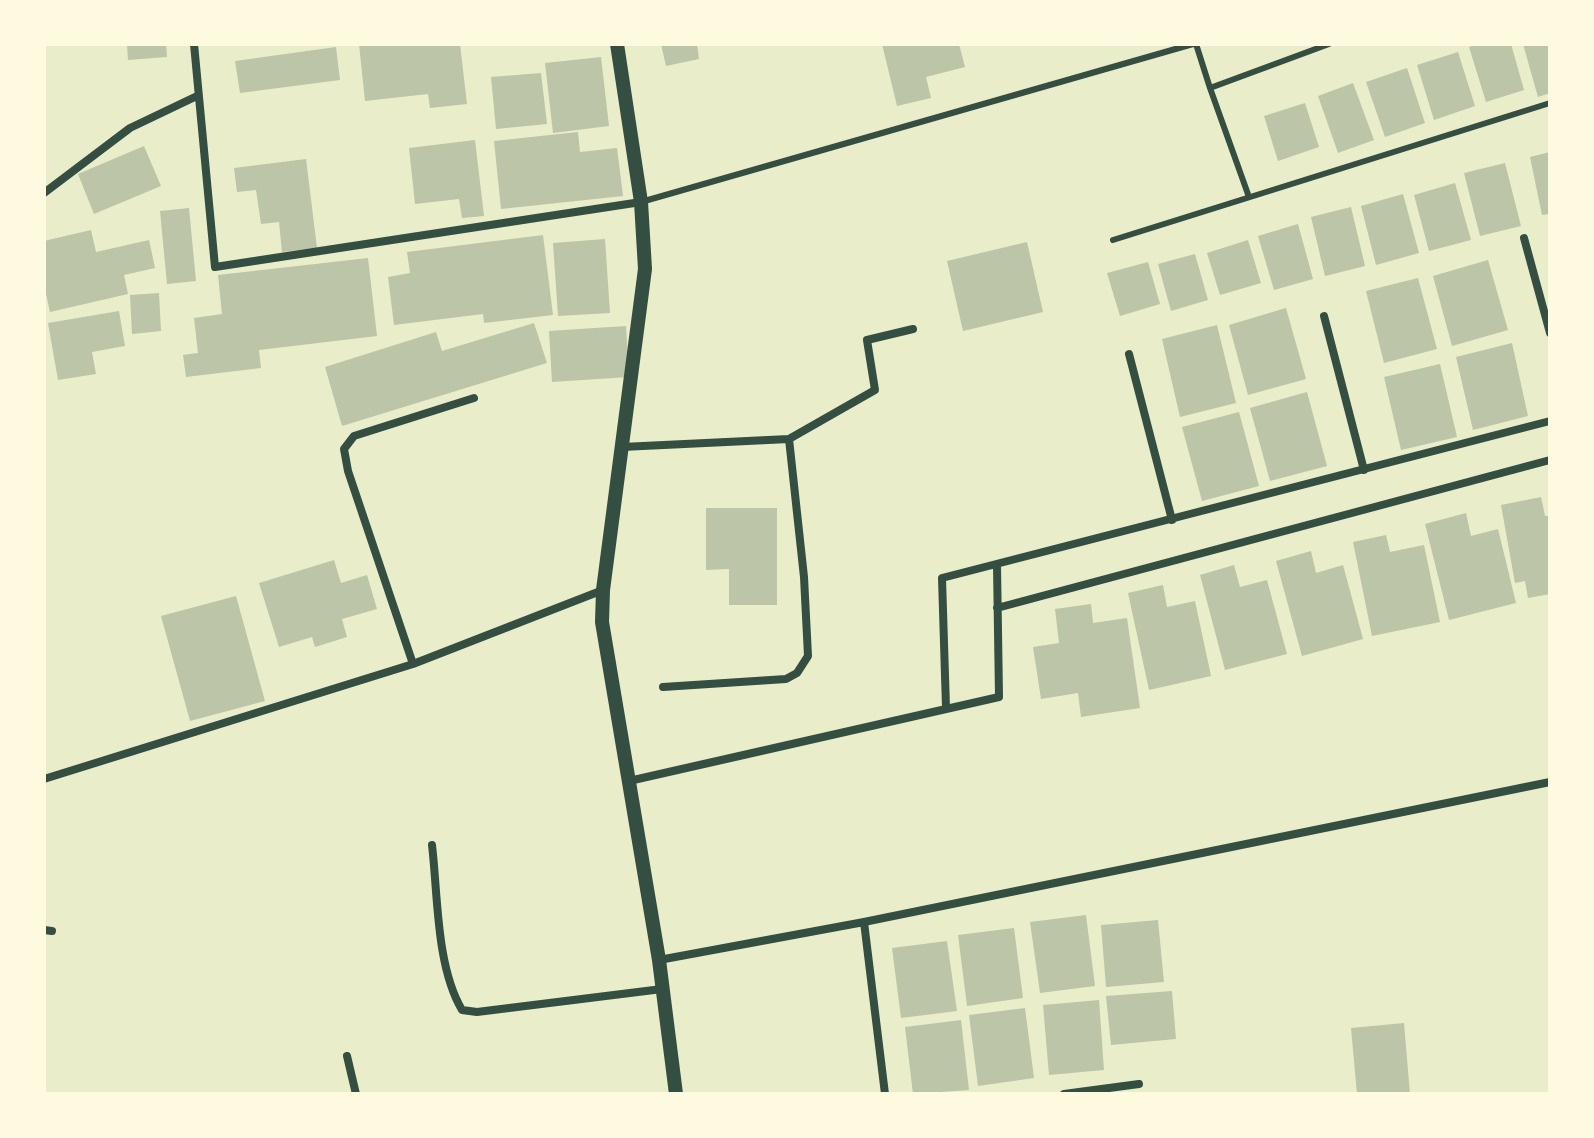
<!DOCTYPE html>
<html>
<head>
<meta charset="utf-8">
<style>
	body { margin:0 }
	#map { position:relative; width:1594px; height:1138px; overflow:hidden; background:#e9edc9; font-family:"Open Sans",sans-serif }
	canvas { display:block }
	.frame { position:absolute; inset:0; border:46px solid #fefae0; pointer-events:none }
</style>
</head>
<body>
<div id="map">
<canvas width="1594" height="1138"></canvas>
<div class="frame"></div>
</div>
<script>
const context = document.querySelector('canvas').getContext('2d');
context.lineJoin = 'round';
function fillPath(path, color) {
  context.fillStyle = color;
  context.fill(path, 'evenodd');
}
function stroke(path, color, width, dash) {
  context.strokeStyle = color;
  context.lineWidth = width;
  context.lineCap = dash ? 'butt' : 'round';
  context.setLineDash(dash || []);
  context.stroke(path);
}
fillPath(new Path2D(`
	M127 44H166L167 57 128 60Z
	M359 44H460L467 104 430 108 428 94 365 101Z
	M661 44H697L699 59 666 66Z
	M882 44H959L965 67 926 77 931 98 897 106Z
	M1478 44H1511L1524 90 1486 102 1469 47Z
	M1523 44H1550V93L1538 97Z
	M336 47 340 80 240 93 235 61Z
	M1458 52 1475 106 1434 120 1417 65Z
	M601 57 609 126 553 133 545 63Z
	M1407 68 1425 123 1385 137 1366 82Z
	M541 73 547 124 496 129 491 77Z
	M1353 83 1374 140 1338 153 1318 96Z
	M1305 103 1319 147 1278 161 1264 116Z
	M578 132 580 152 617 148 623 196 501 209 494 141Z
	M475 140 484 216 462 218 459 199 415 204 409 148Z
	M144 146 161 186 94 214 78 174Z
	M1550 152V214L1542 215 1530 157Z
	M306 159 317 248 282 252 279 222 261 224 256 190 237 192 234 168Z
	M1505 163 1521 226 1480 236 1464 173Z
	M1455 183 1471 240 1429 251 1414 195Z
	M1403 194 1419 253 1376 265 1361 206Z
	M1351 207 1365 266 1325 276 1311 217Z
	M189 208 196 281 167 284 160 211Z
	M1298 224 1313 279 1274 290 1258 236Z
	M91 230 96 252 149 240 155 268 124 275 128 294 50 312 44 285V241Z
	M543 235 553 315 484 323 483 314 394 325 388 277 410 273 407 252Z
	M605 239 610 313 558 316 553 243Z
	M1248 240 1261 283 1220 295 1207 253Z
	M1027 242 1043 312 963 331 947 261Z
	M1195 254 1208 300 1171 311 1158 264Z
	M368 258 377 336 259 350 261 368 186 377 183 355 198 353 194 318 222 314 218 275Z
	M1488 260 1508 330 1452 346 1433 276Z
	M1148 262 1160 304 1120 316 1107 273Z
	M1418 278 1437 349 1384 363 1366 291Z
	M159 293 161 331 132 334 130 295Z
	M1286 308 1306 379 1248 395 1229 325Z
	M119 311 125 346 92 352 96 374 58 380 48 323Z
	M534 323 547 363 342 426 325 367 436 332 442 351Z
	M1217 325 1236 403 1180 417 1162 339Z
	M626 326 629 377 552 382 549 331Z
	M1512 343 1528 416 1473 430 1456 357Z
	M1440 364 1457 437 1401 450 1384 377Z
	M1307 392 1327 466 1270 481 1250 408Z
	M1239 412 1259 486 1202 501 1182 427Z
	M1541 497 1545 516H1550V594L1528 598 1525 581 1515 583 1501 505Z
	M706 508H777V605H729V569L706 570Z
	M1466 513 1471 536 1498 529 1516 603 1449 620 1425 524Z
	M1386 535 1390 552 1424 545 1440 622 1372 636 1353 542Z
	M1311 551 1316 573 1343 565 1363 639 1302 656 1276 561Z
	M334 560 341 583 367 575 377 609 342 619 347 637 315 647 312 637 279 647 259 583Z
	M1234 565 1240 587 1267 580 1287 654 1225 670 1200 575Z
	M1163 585 1167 607 1195 601 1211 676 1149 690 1128 593Z
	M236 596 265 701 190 721 161 616Z
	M1091 604 1093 623 1127 618 1140 708 1081 717 1078 693 1041 699 1033 647 1059 643 1055 609Z
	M1086 915 1095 986 1040 993 1030 922Z
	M1158 920 1164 982 1106 987 1101 925Z
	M1014 928 1023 998 967 1006 958 935Z
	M947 941 957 1011 901 1018 892 948Z
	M1172 991 1176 1039 1111 1045 1106 996Z
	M1099 1000 1104 1070 1049 1075 1043 1005Z
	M1025 1008 1034 1078 978 1086 969 1015Z
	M961 1020 969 1090 913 1094 905 1027Z
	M1404 1023 1410 1094H1357L1351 1028Z`), '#bcc5a7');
stroke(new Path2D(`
	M1196 44 1210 88 1329 44
	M1210 88 1249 197
	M641 202 1193 44
	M1113 240 1550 103`), '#344e41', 6);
stroke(new Path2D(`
	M194 44 215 267 641 202
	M44 193 130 128 197 96
	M1524 238 1550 333
	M1324 316 1364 470
	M1129 354 1172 520
	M622 447 789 439 875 390 867 340 913 329
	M997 608 1550 460
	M413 664 348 471 344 449 354 436 474 398
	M663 687 786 679 797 673 808 656 804 577 789 439
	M946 708 942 578 1550 421
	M44 779 413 664 603 590
	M629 781 999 697 997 565
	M432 845C438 895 436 966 462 1010L477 1012 662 989
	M864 922 885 1094
	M44 930 52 931
	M659 960 864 922 1550 782
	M347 1056 356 1094
	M1064 1094 1139 1084`), '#344e41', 8);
stroke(new Path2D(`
	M617 44 641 202 645 269 603 590 602 622 659 960 676 1094`), '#344e41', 14);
</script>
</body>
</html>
